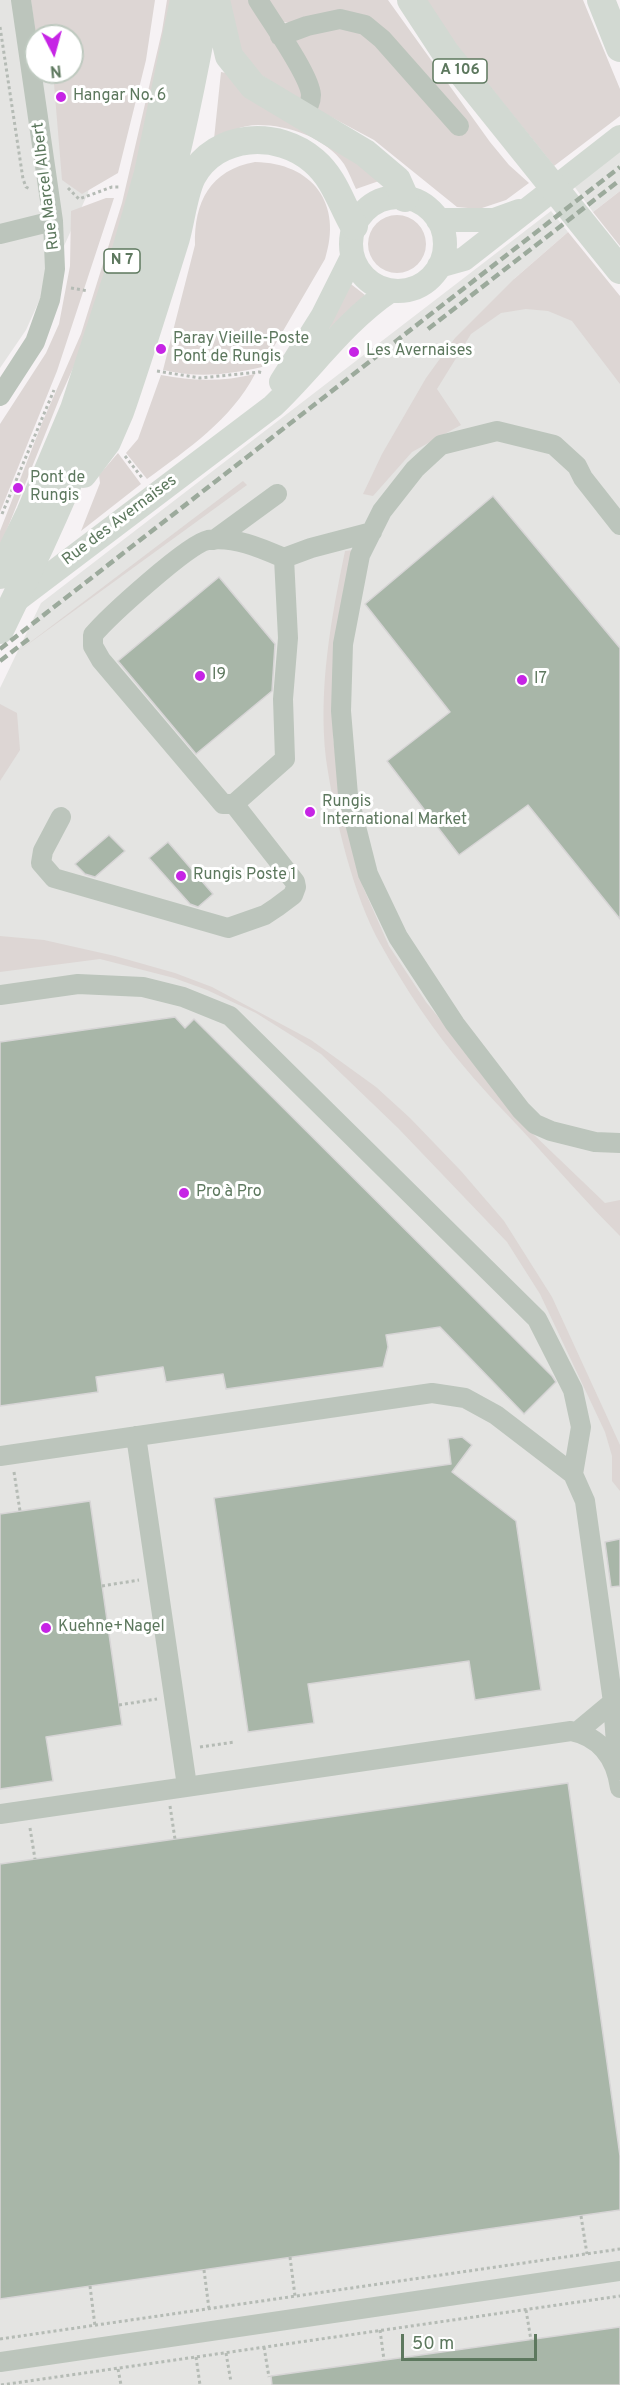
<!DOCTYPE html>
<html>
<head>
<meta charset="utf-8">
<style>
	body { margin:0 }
	#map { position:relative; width:620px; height:2385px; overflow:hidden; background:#f6f2f4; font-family:Overpass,sans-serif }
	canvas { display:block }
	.north { position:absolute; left:24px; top:24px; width:60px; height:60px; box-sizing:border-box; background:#fff; border:2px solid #bec9bf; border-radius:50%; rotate:174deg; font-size:16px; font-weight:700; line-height:24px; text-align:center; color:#5d785e }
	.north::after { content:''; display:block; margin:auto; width:21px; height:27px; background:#c624e5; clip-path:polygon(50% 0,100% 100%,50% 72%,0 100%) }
	.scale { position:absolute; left:401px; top:2334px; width:136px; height:27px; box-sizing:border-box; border:3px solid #5d785e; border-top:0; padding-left:8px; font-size:18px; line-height:21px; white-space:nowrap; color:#5d785e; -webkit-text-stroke:4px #fff; paint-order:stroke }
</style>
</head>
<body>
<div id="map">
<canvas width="620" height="2385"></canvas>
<div class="north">N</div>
<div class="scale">50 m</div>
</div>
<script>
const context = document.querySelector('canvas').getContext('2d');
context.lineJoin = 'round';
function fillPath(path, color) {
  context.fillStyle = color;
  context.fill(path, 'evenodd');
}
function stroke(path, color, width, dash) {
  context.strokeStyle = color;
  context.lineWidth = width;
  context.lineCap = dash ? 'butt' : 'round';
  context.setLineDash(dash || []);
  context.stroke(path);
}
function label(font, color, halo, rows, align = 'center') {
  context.font = font + ' Overpass,sans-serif';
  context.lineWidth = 6;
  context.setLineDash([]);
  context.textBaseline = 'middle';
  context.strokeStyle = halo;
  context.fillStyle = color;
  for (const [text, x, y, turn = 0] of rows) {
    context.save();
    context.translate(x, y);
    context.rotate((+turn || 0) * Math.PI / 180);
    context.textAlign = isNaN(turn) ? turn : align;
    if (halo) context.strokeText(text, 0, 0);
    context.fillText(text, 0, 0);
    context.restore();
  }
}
fillPath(new Path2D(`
	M0 0H116L88 193 26 330 0 368ZM36 36H72V72H36Z
	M620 143V191L593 212 571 182Z
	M551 211 568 232 514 279 537 274 620 344V2385H0V688L41 603Z`), '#e4e4e2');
fillPath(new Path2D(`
	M31 0H155L146 60 118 173 82 194 62 180 53 72H72V36H36Z
	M167 0H175L148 130 89 333 60 397 0 547V531L42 423 81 334 122 203 162 31Z
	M229 0H253L304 89 303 101 240 62Z
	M264 0H388L490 142 509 165 529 183 506 200 479 209 457 207 374 140 318 110 291 47 293 23 279 22Z
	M425 0H583L620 89V116L554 166 458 47Z
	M221 72 226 73 357 157 379 181 356 189C352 181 349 172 344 164 326 138 289 125 258 125 242 125 228 132 214 139Z
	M255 162C313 163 343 204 325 259L262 367C227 375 197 378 163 370L195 245C194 202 210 170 255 162Z
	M620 191V246L593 212Z
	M106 198H114L57 371 0 512V424L46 353 59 324 70 266 71 211Z
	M368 244a29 29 0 1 1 58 0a29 29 0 1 1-58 0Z
	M568 232 620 296V384L572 321 548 311 526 309 501 313 471 334 437 389 461 425 412 452 373 496 363 494 382 454 426 378 455 338 514 279Z
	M347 281 365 295 321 337Z
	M255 374C231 420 188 449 147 479L126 453 138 439 161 375C193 381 222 382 255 374Z
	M118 453 141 484 81 531 100 483 99 475Z
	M243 481 247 485 16 653Z
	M353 550 335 658 333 738 343 807 363 887 389 946 426 1002 532 1133 605 1203 620 1200V1236C589 1205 560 1172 530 1139 509 1116 486 1093 466 1069 434 1032 405 988 381 945 353 896 334 815 326 759 318 689 331 619 345 551Z
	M0 704 17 713 20 750 0 781Z
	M0 936 44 940 115 956 175 973 212 987 311 1040 376 1087 410 1118 461 1171 504 1221 552 1297 620 1445V1491L612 1481V1456L605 1432 540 1294 507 1242 398 1128 321 1054 256 1013 207 990 174 978 100 959 0 972Z`), '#ddd6d4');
const building = new Path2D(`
	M493 496 620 648V919L528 805 459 855 387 761 450 712 365 604Z
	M219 577 275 644 272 691 196 754 118 661Z
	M109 835 125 851 95 877 85 874 75 864Z
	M168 842 213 894 198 907 190 904 149 858Z
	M175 1017 185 1028 194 1019 552 1376 556 1382 524 1414 440 1327 386 1335 388 1347 383 1367 226 1389 223 1374 166 1382 163 1367 96 1377 98 1392 0 1406V1042Z
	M462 1437 472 1445 452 1472 516 1521 541 1690 475 1700 469 1661 308 1684 314 1723 248 1732 214 1498 451 1464 448 1439Z
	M90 1501 122 1725 46 1737 53 1781 0 1789V1514Z
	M620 1539V1586L611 1587 605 1542Z
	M568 1783 620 2156V2210L0 2299V1864Z
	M620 2327V2385H272L271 2376Z`);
fillPath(building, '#a8b6a8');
stroke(building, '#d7d5d6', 1.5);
stroke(new Path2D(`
	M0 27 23 179 26 187 30 189
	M68 188 79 199 112 187H120
	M71 288 88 291
	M157 371 200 378 259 372 263 373
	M125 456 143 479
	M2 514 54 390
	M14 1472 20 1511
	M102 1586 139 1580
	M119 1705 157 1699
	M200 1747 235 1742
	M170 1806 175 1839
	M30 1828 35 1859
	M581 2216 587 2254
	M290 2257 295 2296
	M204 2270 209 2309
	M90 2286 95 2326
	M526 2310 531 2340
	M380 2330 384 2360
	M0 2339 620 2249
	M264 2347 269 2377
	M226 2353 231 2382
	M196 2357 200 2385
	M118 2369 121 2385
	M1 2385 620 2296`), '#b5bbb5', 3, [3, 3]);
stroke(new Path2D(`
	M258 0C270 20 310 75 311 95 311 104 307 110 301 116
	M280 36 307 26 340 19 365 25 382 39 459 126
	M0 234 53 221
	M0 396 35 342 50 300 55 269 53 221 21 0
	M620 525 583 478 577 466 554 445 497 431 441 445 415 469 382 511 360 555 343 644 341 711 348 795 368 874 398 937 455 1024 521 1110 535 1124 551 1131 595 1142 620 1143
	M214 540 277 494
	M284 558 288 638 283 699 285 759 234 804H223L101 660 93 646V635C108 617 188 544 208 540 234 536 261 548 284 558L311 548 372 532
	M61 817 43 851 41 863 54 878 228 928 265 915 277 907 293 895 296 887 295 882 234 804
	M0 995 78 984 143 987 183 997 230 1016 537 1319 573 1390 581 1427 573 1474
	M136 1436 187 1786
	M0 1456 432 1393 465 1398 496 1415 573 1474 585 1501 613 1702 618 1771
	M577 1732 613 1702
	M0 1814 571 1731C601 1737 616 1759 620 1788
	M0 2362 620 2271`), '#bcc5bc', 20);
stroke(new Path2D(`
	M351 244a47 47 0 1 1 94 0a47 47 0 1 1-94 0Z
	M438 220H494L519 211
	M439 266 464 259 620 137
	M281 382 322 317 352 257
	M14 602 273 406C313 368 344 322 390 291`), '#d2d9d2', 24);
stroke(new Path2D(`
	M216 0 229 56 253 86 365 153 397 180 405 198
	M411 0 445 52 620 270
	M601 0 620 48
	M83 474 107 442 120 412C140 354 158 296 176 238 181 220 184 193 192 177 216 132 279 130 314 161 335 179 341 204 354 226
	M0 575 30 513 74 409 126 250 148 173 184 0
	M0 630C35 559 68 487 97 413 149 281 183 140 207 0`), '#d2d9d2', 28);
stroke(new Path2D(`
	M428 329 620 180
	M0 649 620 167
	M0 661 30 638`), '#9caa9c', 4.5, [9, 4.5]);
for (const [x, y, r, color] of [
	[61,97,6,"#c624e5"],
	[161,349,6,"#c624e5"],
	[354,352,6,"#c624e5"],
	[18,488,6,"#c624e5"],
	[200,676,6,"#c624e5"],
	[522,680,6,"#c624e5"],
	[310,812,6,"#c624e5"],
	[181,876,6,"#c624e5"],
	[184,1193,6,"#c624e5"],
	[46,1628,6,"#c624e5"]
]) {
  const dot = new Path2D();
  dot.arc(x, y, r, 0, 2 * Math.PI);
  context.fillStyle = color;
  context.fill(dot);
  stroke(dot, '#fff', 2);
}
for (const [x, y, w] of [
	[460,71,54],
	[122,261,36]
]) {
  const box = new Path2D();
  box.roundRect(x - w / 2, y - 12, w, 24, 4.5);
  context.fillStyle = '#fff';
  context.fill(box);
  stroke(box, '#5d785e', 1.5);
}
label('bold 15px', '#5d785e', null, [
	["A 106",460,71],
	["N 7",122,261]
]);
label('16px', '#5d785e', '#fff', [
	["Hangar No. 6",73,97],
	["Paray Vieille-Poste",173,340],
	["Pont de Rungis",173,358],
	["Les Avernaises",366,352],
	["Pont de",30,479],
	["Rungis",30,497],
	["I9",212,676],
	["I7",534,680],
	["Rungis",322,803],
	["International Market",322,821],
	["Rungis Poste 1",193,876],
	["Pro à Pro",196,1193],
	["Kuehne+Nagel",58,1628]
], 'left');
label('16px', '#5d785e', '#fff', [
	["Rue Marcel Albert",47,186,-97],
	["Rue des Avernaises",120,521,-37]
]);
</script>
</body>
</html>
